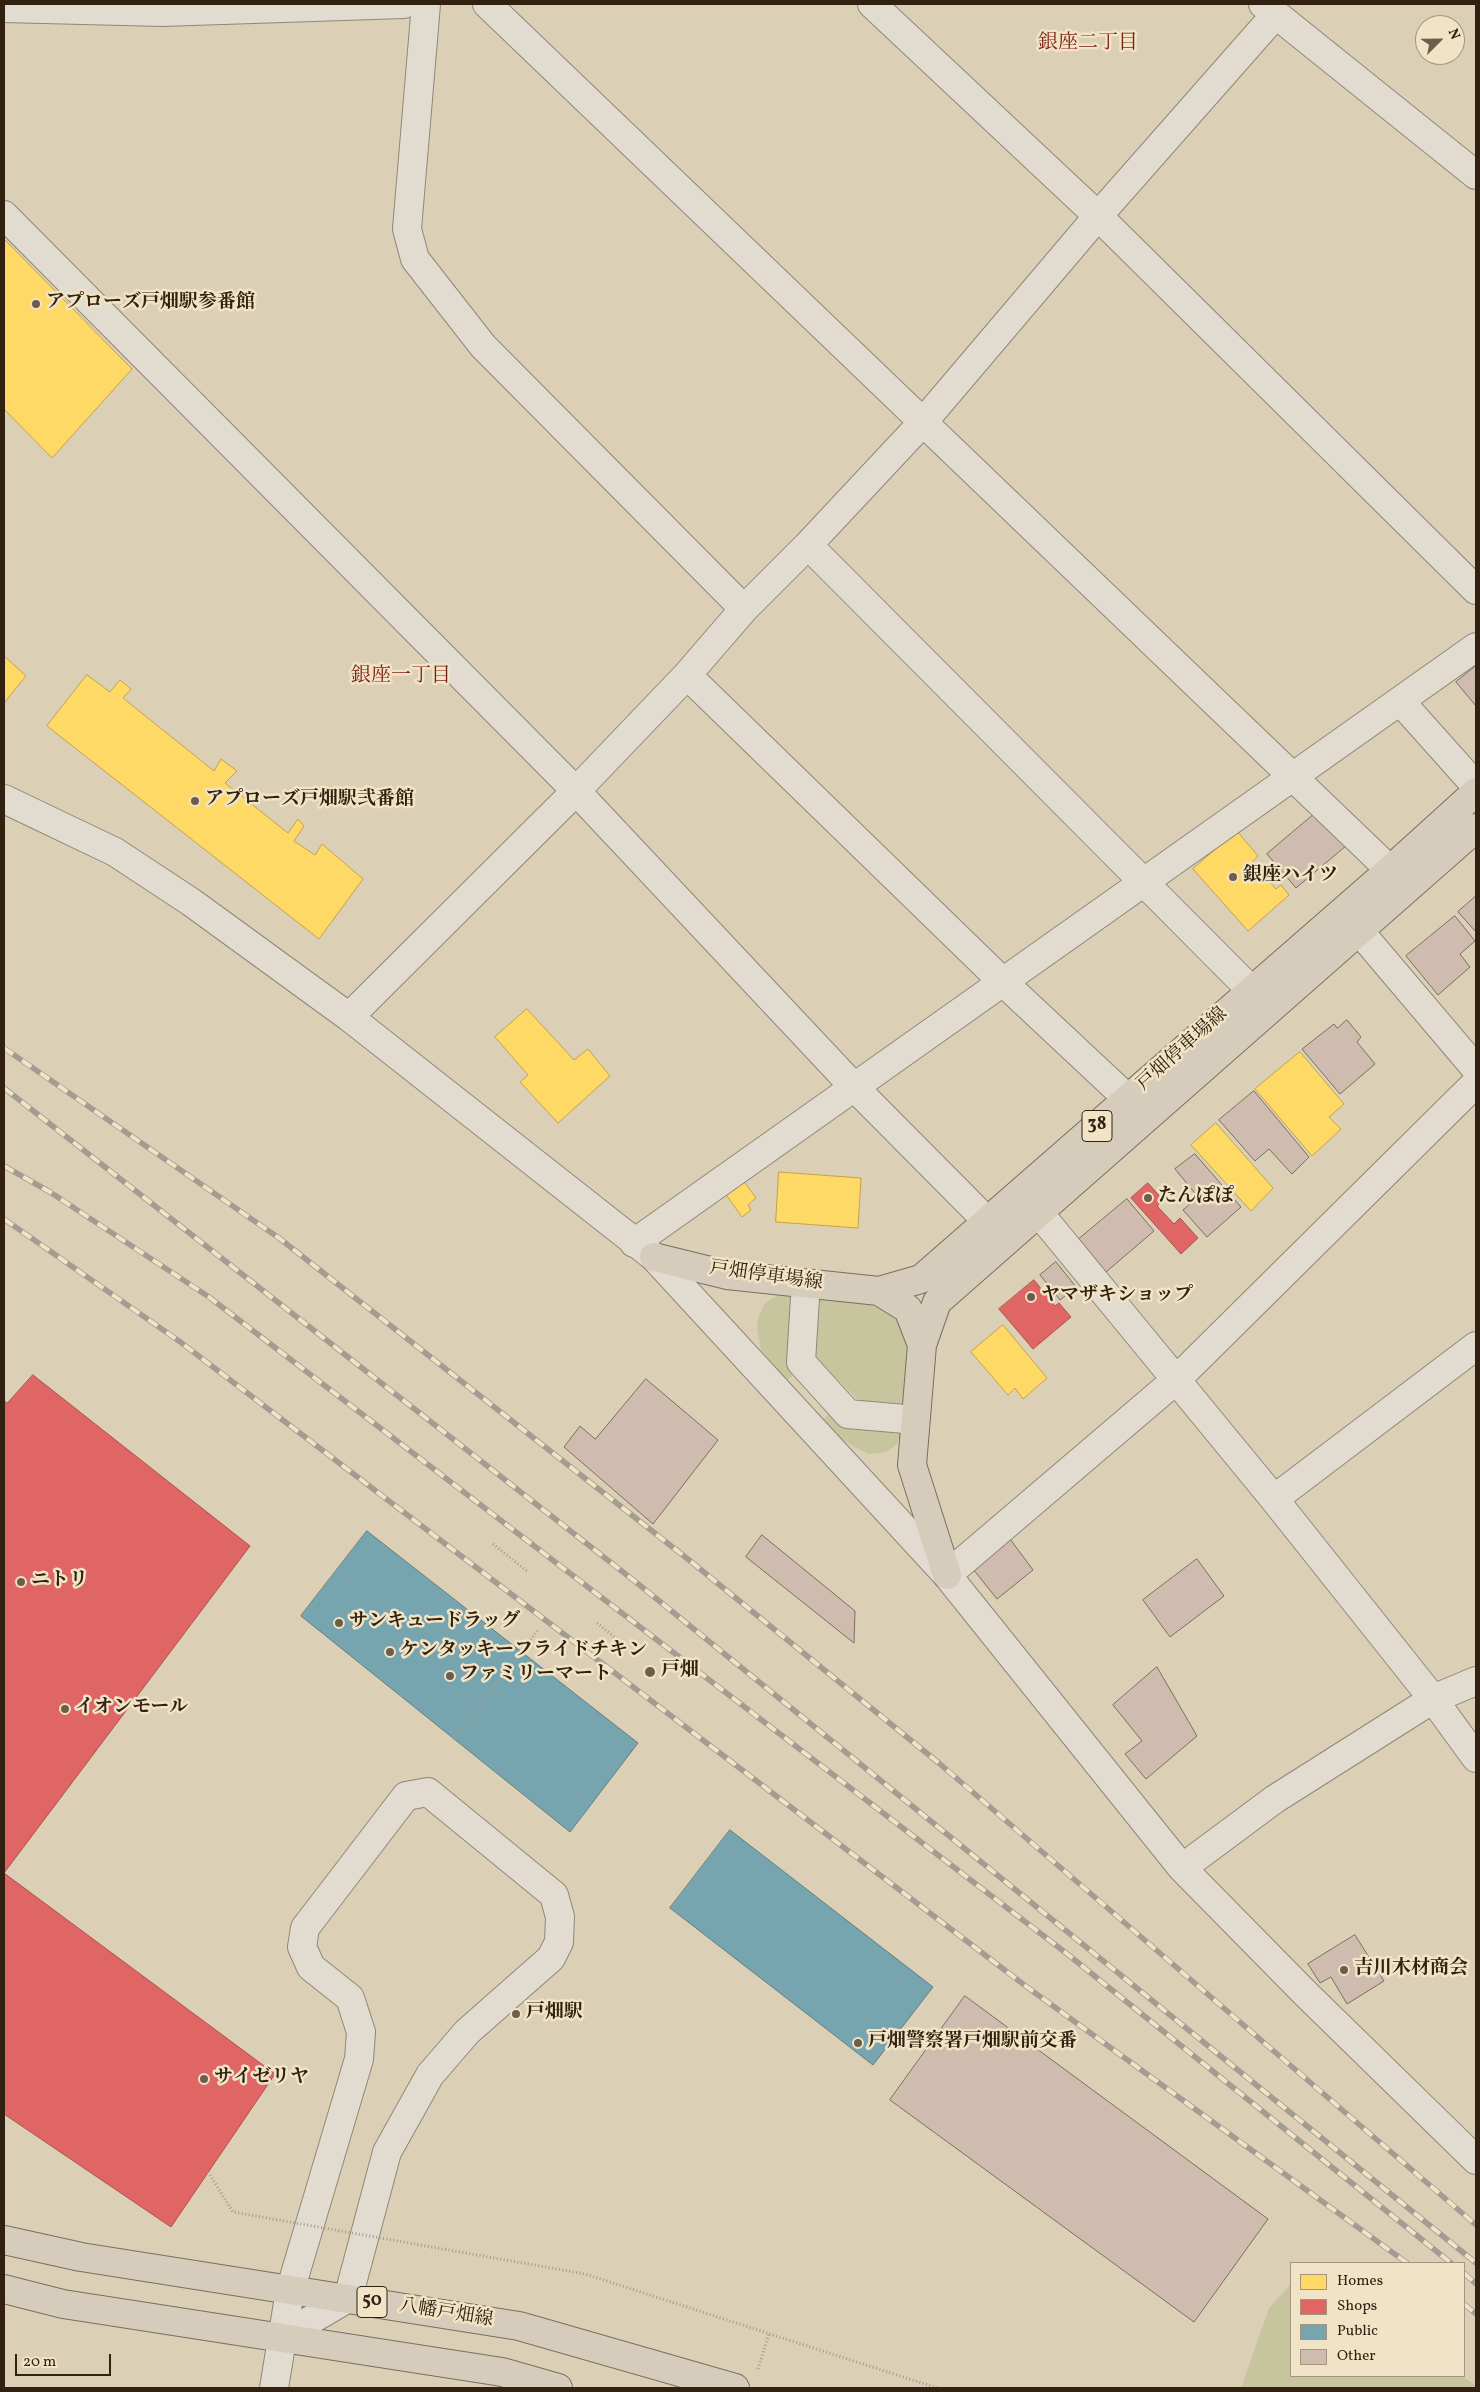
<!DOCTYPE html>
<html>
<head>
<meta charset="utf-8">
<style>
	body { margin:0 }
	#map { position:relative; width:1480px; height:2392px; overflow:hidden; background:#dbcfb6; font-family:Vollkorn,serif }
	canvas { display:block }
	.frame { position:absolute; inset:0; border:5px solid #322111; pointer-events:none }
	.legend { position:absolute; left:1290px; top:2262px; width:175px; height:115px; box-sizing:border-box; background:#f1e3c6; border:1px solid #a5957e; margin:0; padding:6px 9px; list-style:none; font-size:15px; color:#322111 }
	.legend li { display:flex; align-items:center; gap:10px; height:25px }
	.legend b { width:25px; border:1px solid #a5957e }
	.north { position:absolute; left:1415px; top:15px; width:50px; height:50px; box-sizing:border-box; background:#f1e3c6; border:1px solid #a5957e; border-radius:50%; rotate:67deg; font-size:14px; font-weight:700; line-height:20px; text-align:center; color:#322111 }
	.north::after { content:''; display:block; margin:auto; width:18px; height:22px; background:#6d5e4b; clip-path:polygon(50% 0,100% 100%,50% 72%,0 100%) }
	.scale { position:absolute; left:15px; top:2354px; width:96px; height:22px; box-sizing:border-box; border:2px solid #322111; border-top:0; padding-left:6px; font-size:15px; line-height:18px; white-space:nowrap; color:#322111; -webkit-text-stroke:4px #f1e3c6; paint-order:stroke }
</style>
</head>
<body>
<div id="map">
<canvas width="1480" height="2392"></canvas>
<div class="frame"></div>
<ul class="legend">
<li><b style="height:14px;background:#ffd966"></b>Homes</li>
<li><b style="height:14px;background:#e06666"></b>Shops</li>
<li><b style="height:14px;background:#76a5af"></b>Public</li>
<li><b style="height:14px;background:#cfbcae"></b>Other</li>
</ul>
<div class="north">N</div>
<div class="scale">20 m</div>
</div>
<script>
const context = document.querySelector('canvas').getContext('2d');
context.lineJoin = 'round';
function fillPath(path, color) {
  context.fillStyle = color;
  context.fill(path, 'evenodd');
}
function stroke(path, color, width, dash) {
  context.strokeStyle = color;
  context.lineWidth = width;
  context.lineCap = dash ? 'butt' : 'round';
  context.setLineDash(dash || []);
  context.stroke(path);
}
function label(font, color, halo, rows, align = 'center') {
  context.font = font + ' Vollkorn,"Noto Serif JP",serif';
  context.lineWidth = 5;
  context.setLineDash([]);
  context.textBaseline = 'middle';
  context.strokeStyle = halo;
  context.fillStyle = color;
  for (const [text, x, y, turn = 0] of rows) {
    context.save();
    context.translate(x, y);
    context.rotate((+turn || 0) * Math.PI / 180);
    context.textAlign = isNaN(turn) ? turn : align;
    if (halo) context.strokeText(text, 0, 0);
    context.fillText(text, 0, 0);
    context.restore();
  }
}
fillPath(new Path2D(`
	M782 1293 793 1294 792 1377 787 1380 761 1350 757 1329 758 1318 765 1303Z
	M818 1293 867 1299 888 1309 902 1325 910 1340 908 1403 860 1402 814 1356Z
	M832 1410 904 1428 897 1444 886 1452 868 1454 837 1437 824 1419Z
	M1291 2284V2376H1461L1476 2385V2388H1241L1269 2308Z`), '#c6c59d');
const homes = new Path2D(`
	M4 239 132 369 52 458 4 409Z
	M4 656 26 676 4 703Z
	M87 675 110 692 120 680 131 689 123 698 214 771 221 759 237 771 225 783 288 833 298 819 304 826 294 841 315 855 322 844 363 879 319 939 47 726Z
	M1237 831 1258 856 1252 862 1276 889 1281 885 1289 895 1248 931 1193 869Z
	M527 1009 574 1060 588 1049 610 1076 558 1123 520 1082 528 1075 495 1037Z
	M1300 1052 1344 1104 1329 1117 1341 1129 1312 1156 1255 1089Z
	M1216 1123 1273 1188 1251 1211 1191 1145Z
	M779 1172 861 1178 858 1228 776 1222Z
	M740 1176 756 1198 748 1205 751 1210 742 1217 722 1189Z
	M1003 1325 1047 1378 1023 1399 1015 1388 1008 1395 971 1352Z`);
fillPath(homes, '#ffd966');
stroke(homes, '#c2a24c', 1);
const shops = new Path2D(`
	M1148 1183 1163 1200 1157 1206 1174 1224 1180 1218 1198 1238 1181 1254 1131 1198Z
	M1034 1280 1055 1306 1059 1303 1071 1317 1033 1349 999 1309Z
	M33 1375 250 1546 4 1873V1401L7 1403Z
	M4 1873 275 2074 171 2227 4 2114Z`);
fillPath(shops, '#e06666');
stroke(shops, '#ac514c', 1);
const public = new Path2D(`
	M367 1531 638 1743 570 1832 301 1616Z
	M730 1830 933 1987 873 2065 670 1908Z`);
fillPath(public, '#76a5af');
stroke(public, '#627d80', 1);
const building = new Path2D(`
	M1476 666V706L1456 682Z
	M1318 811 1347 845 1296 888 1267 854Z
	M1476 896V932L1458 912Z
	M1455 916 1475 941 1460 954 1470 967 1438 995 1406 956Z
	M1347 1020 1361 1037 1357 1042 1375 1064 1340 1094 1302 1049 1334 1024 1337 1028Z
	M1254 1091 1309 1157 1292 1174 1269 1149 1255 1161 1219 1120Z
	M1195 1154 1241 1207 1207 1237 1183 1210 1198 1197 1175 1169Z
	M1127 1199 1154 1231 1106 1272 1079 1239Z
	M1056 1262 1076 1287 1060 1300 1040 1275Z
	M646 1379 718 1440 653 1524 564 1447 580 1426 595 1439Z
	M762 1535 855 1611 854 1643 746 1557Z
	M1010 1539 1033 1570 997 1599 973 1569Z
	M1197 1559 1224 1596 1170 1637 1143 1600Z
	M1157 1667 1197 1736 1146 1779 1125 1754 1142 1741 1113 1705Z
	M1355 1935 1384 1981 1347 2004 1331 1977 1320 1983 1308 1964Z
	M965 1996 1268 2219 1194 2322 890 2100Z`);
fillPath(building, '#cfbcae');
stroke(building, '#786f61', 1);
const minor = new Path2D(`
	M426 4 407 229 415 259 483 346 744 609
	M487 4 1390 870
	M872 4 1098 216 1476 590
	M1263 4 1476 175
	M4 8 162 12 404 4
	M4 215 576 791 855 1088 987 1221
	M808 545 1251 990
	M687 675 1003 982 1128 1099
	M1400 701 1476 786
	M4 799 115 852 191 902 349 1017 654 1257 947 1575 1182 1868 1306 1994 1476 2160
	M1360 932 1476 1069
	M349 1017 576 791 687 675 744 609 808 545 924 421 1098 216 1276 14
	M1039 1213 1274 1499 1433 1699 1476 1758
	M634 1243 1476 647
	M805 1298 801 1362 848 1414 905 1419
	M1274 1499 1476 1346
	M947 1575 1177 1379 1476 1083
	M1182 1868 1275 1799 1433 1699 1476 1681
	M274 2388 290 2291 359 2059 361 2032 350 1998 311 1967 302 1947 305 1928 406 1796 428 1792 554 1895 560 1917 559 1942 551 1958 467 2032 430 2075 387 2152 348 2298 282 2337`);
const major = new Path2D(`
	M654 1257 727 1275 879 1291 921 1279 1390 870 1476 792
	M879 1291 908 1309 922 1345
	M947 1575 912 1465 922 1345 937 1302 1476 828
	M4 2240 81 2257 519 2326 735 2388
	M4 2289 63 2304 502 2372 558 2388`);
stroke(minor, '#908777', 30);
stroke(major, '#786f61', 30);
stroke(new Path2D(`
	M493 1544 528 1572
	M597 1623 633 1652
	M453 1739 538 1630
	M758 2369 769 2334`), '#a29c91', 3, [1, 2.5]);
stroke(minor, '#e2dcd0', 28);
stroke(major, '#d6ccbb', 28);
const rail = new Path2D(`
	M4 1048 279 1238 689 1560 940 1764 1476 2225
	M4 1088 637 1583 1476 2263
	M4 1166 50 1192 209 1297 1066 1953 1451 2263
	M4 1219 179 1341 1027 1987 1407 2263
	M1464 2273 1476 2284
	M1464 2304 1476 2314`);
stroke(rail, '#a29c91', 5.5);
stroke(rail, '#f1e3c6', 4, [11]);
stroke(new Path2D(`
	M208 2172 233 2212 585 2274 937 2388`), '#a29c91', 3, [1, 2.5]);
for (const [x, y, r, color] of [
	[36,304,5,"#6d5e4b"],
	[195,801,5,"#6d5e4b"],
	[1233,877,5,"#6d5e4b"],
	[1148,1198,5,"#6d5e4b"],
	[1031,1297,5,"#6d5e4b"],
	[21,1582,5,"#6d5e4b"],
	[339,1623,5,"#6d5e4b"],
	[390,1652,5,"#6d5e4b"],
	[650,1672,6,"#6d5e4b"],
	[450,1676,5,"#6d5e4b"],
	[65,1709,5,"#6d5e4b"],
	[1344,1970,5,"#6d5e4b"],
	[516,2014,5,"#6d5e4b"],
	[858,2043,5,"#6d5e4b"],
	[204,2079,5,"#6d5e4b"]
]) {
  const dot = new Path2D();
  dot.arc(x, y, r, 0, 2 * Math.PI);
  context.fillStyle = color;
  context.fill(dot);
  stroke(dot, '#f1e3c6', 2);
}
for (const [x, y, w] of [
	[1097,1126,30],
	[372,2302,30]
]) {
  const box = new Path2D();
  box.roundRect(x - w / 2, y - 15.5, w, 31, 4);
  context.fillStyle = '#f1e3c6';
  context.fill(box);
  stroke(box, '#322111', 1);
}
label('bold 18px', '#322111', null, [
	["38",1097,1126],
	["50",372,2302]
]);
label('bold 19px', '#322111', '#f1e3c6', [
	["アプローズ戸畑駅参番館",46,304],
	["アプローズ戸畑駅弐番館",205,801],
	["銀座ハイツ",1243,877],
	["たんぽぽ",1158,1198],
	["ヤマザキショップ",1041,1297],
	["ニトリ",31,1582],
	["サンキュードラッグ",349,1623],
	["ケンタッキーフライドチキン",400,1652],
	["戸畑",661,1672],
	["ファミリーマート",460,1676],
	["イオンモール",75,1709],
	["吉川木材商会",1354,1970],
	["戸畑駅",526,2014],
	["戸畑警察署戸畑駅前交番",868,2043],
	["サイゼリヤ",214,2079]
], 'left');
label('19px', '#322111', '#f1e3c6', [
	["戸畑停車場線",1183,1050,-42],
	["戸畑停車場線",766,1277,8],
	["八幡戸畑線",446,2314,9]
]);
label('20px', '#7a1f14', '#f1e3c6', [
	["銀座二丁目",1088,44],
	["銀座一丁目",401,677]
]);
</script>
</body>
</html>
